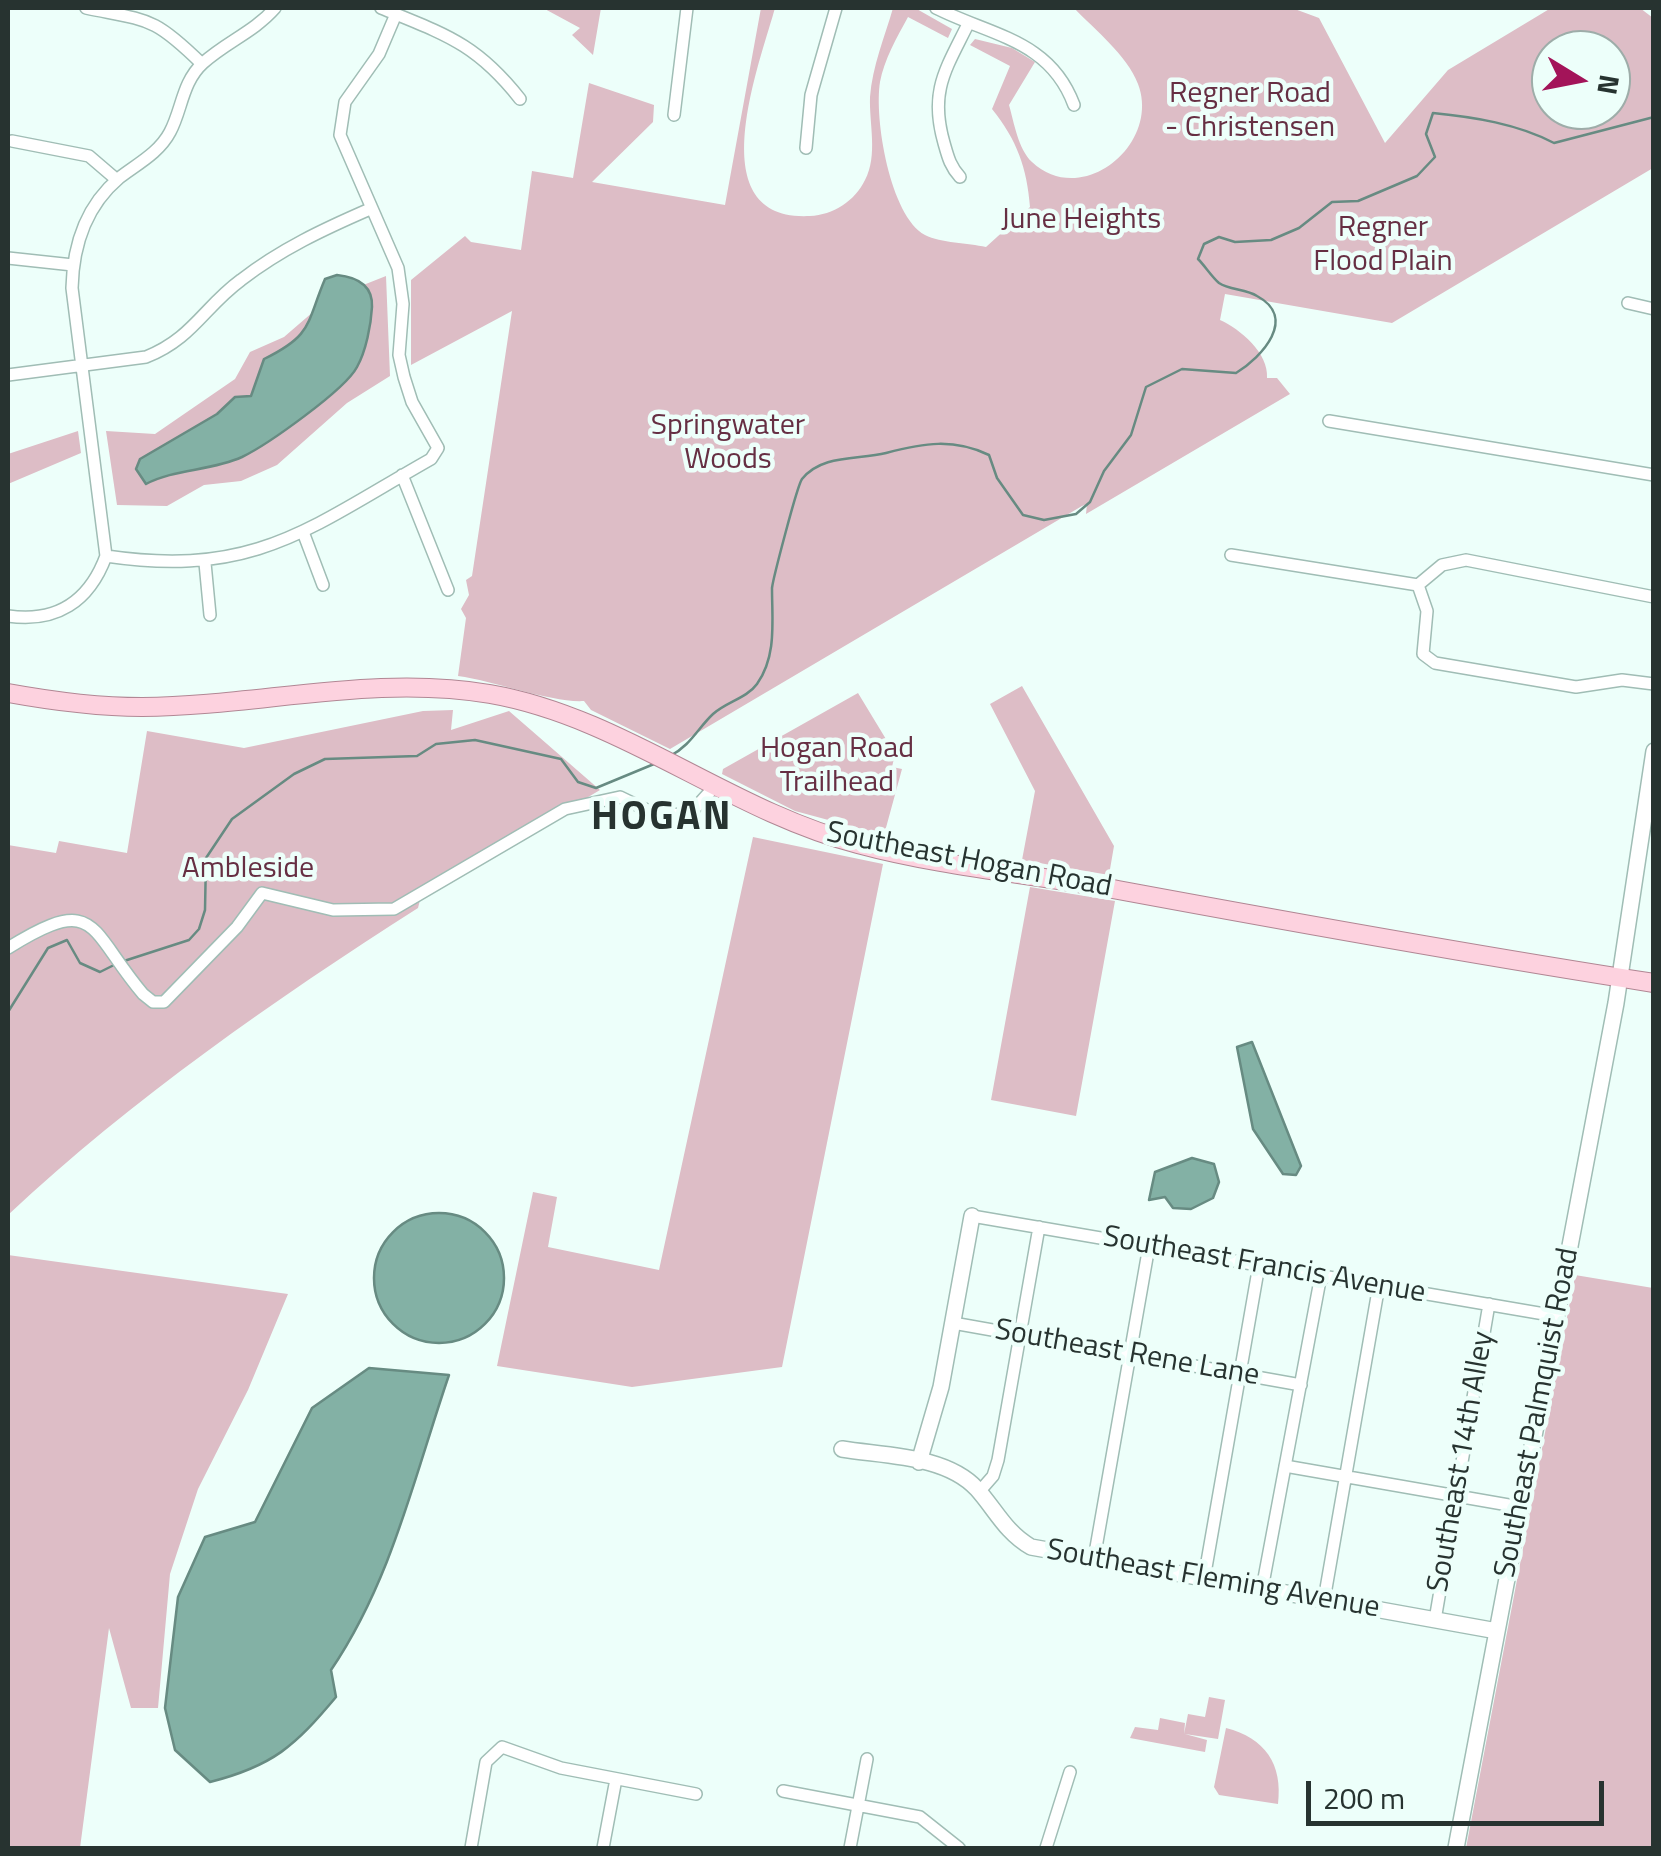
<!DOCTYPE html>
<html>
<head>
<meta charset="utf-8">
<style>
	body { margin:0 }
	#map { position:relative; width:1661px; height:1856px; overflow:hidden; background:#edfffa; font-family:"Titillium Web",sans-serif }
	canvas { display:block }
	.frame { position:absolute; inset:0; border:10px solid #273330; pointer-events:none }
	.north { position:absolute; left:1531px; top:30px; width:100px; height:100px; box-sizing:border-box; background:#edfffa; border:2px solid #9eada9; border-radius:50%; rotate:100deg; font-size:28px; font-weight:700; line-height:40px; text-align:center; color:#273330 }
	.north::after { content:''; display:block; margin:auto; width:35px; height:45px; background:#a31459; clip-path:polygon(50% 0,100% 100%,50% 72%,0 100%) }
	.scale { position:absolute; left:1306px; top:1781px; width:298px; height:45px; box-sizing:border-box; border:5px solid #273330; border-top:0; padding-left:12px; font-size:30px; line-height:35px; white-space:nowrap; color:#273330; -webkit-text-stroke:8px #edfffa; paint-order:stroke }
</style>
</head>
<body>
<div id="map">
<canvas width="1661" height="1856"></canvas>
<div class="frame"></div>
<div class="north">N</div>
<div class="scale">200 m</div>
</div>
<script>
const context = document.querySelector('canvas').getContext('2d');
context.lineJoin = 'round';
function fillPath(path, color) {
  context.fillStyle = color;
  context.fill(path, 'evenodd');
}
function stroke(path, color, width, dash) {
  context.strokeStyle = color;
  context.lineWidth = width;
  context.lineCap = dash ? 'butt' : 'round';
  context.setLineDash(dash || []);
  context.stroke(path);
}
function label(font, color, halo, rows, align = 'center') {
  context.font = font + ' "Titillium Web",sans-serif';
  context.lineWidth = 9;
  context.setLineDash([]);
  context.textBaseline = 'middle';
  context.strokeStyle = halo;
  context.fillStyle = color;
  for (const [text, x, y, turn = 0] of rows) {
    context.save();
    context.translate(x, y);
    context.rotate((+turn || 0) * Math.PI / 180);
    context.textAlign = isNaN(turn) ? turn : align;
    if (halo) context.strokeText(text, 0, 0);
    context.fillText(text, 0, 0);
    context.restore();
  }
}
fillPath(new Path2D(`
	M543 8H601L593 55 572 35 580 28Z
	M761 8H775C760 63 698 222 810 216 833 215 855 201 865 180 878 155 869 124 870 97 872 67 885 36 893 8H915L952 29 948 38 908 17C897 37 884 60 880 82 874 118 890 216 925 235 941 243 968 243 986 247L1030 207C1027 168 1017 140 992 109L1010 66 970 45 975 39 1012 48 1035 62 1009 105C1014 122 1018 149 1032 162 1082 209 1161 144 1138 84 1127 55 1095 30 1074 8H1292L1319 18 1385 143 1448 70 1551 8H1640L1653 18V168L1392 323 1225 294 1220 320C1240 329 1269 353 1267 378H1277L1290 394 1086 514 1087 504 1082 506 670 749 591 710 584 701C552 703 495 681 458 676L466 618 461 609 469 595 466 580 472 576 512 311 411 365V280L465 236 471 242 521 250 532 171 573 178 589 83 654 105 653 122 592 182 725 205ZM1551 50H1611V110H1551Z
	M386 276 390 376 347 403 277 465 241 481 204 485 167 506 117 505 106 431 155 434 235 379 250 352 284 337 328 299Z
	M78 431 81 453 8 484V454Z
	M1022 686 1114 846 1109 875 1022 860 1035 791 990 704Z
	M858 693 895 754 892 767 902 769 884 835 795 811 722 774 723 769Z
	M453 710 451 730 509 711 600 790 421 896 418 908C274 1000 133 1098 8 1215V845L56 853 59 841 127 853 147 731 244 748 423 711Z
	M753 837 883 864 782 1367 632 1387 497 1366 533 1192 557 1197 548 1247 659 1270Z
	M1030 887 1115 901 1076 1116 991 1100Z
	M8 1255 288 1294 248 1390 198 1489 170 1574 158 1708H131L109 1628 80 1848H8Z
	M1575 1275 1653 1288V1848H1466Z
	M1209 1697 1225 1700 1218 1739 1185 1734 1207 1740 1205 1752 1130 1738 1135 1727 1158 1730 1160 1718 1185 1723 1184 1734 1188 1714 1205 1717Z
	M1226 1728C1265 1738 1283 1764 1278 1804L1219 1795 1214 1787Z`), '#ddbdc6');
const water = new Path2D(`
	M337 275C356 277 373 285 372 307 371 325 366 351 357 367 345 390 267 445 242 457 211 471 174 469 146 484L136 469 140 459 217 414 235 397 251 396 264 359C313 335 306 324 325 279Z
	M1252 1042 1301 1166 1296 1175 1283 1174 1253 1129 1237 1047Z
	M1192 1158 1214 1164 1219 1182 1213 1198 1191 1209 1173 1208 1165 1197 1149 1200 1155 1172Z
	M374 1278a65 65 0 1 1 130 0a65 65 0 1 1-130 0Z
	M369 1368 449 1375C414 1477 392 1580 331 1670L336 1697C295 1746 273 1766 210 1782L175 1750 165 1708 178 1597 205 1537 255 1522 312 1408Z`);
fillPath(water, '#83b1a5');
stroke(water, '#678b82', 2.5);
stroke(new Path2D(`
	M670 756C690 746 698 728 713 714 726 702 747 698 757 684 777 656 772 621 772 588 773 579 797 486 802 479 822 454 858 460 886 453 924 443 953 438 989 455L997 478 1023 515 1044 520 1076 514 1090 502 1104 471 1131 435 1146 387 1182 369 1236 373C1262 357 1298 318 1257 296 1246 289 1229 290 1219 283 1212 277 1205 266 1198 259L1204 244 1219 237 1235 242 1271 240 1299 228 1332 202 1358 201 1417 176 1435 157 1426 134 1433 113C1474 117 1518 124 1554 143L1654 117
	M124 961 189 940 199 929 205 910 206 858 232 819 294 774 325 759 417 756 436 744 475 740 561 759 578 782 596 788 654 764
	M8 1012 48 948 67 940 80 963 100 972 116 964`), '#678b82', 2.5);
const street = new Path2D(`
	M86 8C149 21 153 16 202 64
	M381 8C444 34 476 43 520 99
	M936 8C992 36 1050 40 1074 105
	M674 115 687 8
	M12 141 89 156 117 180
	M806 148 811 95 836 8
	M960 177C950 166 948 157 944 143 929 91 946 69 968 24
	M8 258 73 265
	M1628 303 1654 309
	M8 375 146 357C192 339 204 307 241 280 281 249 324 229 370 209
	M1329 421 1654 475
	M402 475 448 590
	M303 532 323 585
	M1231 555 1418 585 1442 565 1466 560 1654 597
	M106 556C255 578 309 528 431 459L438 448 412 402 404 377 399 355 403 304 398 268 340 135 345 102 379 54 396 14
	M205 563 210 615
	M1418 585 1427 611 1423 654 1435 663 1576 687 1622 680 1654 684
	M8 616C56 623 89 602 106 556L72 288C73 246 86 206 119 178 137 164 159 153 170 132 182 110 182 82 203 63 226 42 254 32 275 8
	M8 948C98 892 88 929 143 994L153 1002H164L237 927 262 893 333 910 394 909 565 809 620 797 649 811 688 816 716 785
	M972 1216 1556 1316
	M953 1323 1301 1385
	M1285 1466 1520 1507
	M979 1492 993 1476 998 1460 1039 1227
	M1094 1559 1149 1246
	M1204 1579 1259 1265
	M1262 1589 1321 1275
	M1324 1600 1379 1285
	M1435 1620 1489 1304
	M783 1791 920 1817 959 1848
	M471 1848 486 1762 502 1747 561 1768 696 1794
	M603 1848 616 1779
	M850 1848 867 1759
	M1046 1848 1070 1772`);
const secondary = new Path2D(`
	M842 1449C884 1456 946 1455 977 1489 995 1509 1006 1533 1031 1547L1497 1631
	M919 1462 941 1387 972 1216
	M1456 1848 1616 1003 1654 751`);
const primary = new Path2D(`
	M8 693C52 701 97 707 142 707 259 706 374 674 490 694 622 717 730 811 858 844 943 867 1032 874 1118 890 1296 923 1474 955 1654 983`);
stroke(street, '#a0bdb5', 14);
stroke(secondary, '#a0bdb5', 18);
stroke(primary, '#b18794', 20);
stroke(street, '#fff', 11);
stroke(secondary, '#fff', 15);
stroke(primary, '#fdd2df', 18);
label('30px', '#662f43', '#edfffa', [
	["Regner Road",1250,95],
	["- Christensen",1250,129],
	["June Heights",1081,221],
	["Regner",1383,229],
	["Flood Plain",1383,263],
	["Springwater",728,427],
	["Woods",728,461],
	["Hogan Road",837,750],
	["Trailhead",837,784],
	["Ambleside",248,870]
]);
label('30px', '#273330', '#edfffa', [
	["Southeast Hogan Road",969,861,11],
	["Southeast Francis Avenue",1264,1266,10],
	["Southeast Rene Lane",1127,1354,10],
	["Southeast Palmquist Road",1538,1413,-79],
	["Southeast 14th Alley",1462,1462,-80],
	["Southeast Fleming Avenue",1213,1580,10]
]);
context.letterSpacing = '2.5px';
label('bold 40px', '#273330', '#edfffa', [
	["HOGAN",662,819]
]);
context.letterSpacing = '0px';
</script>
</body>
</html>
